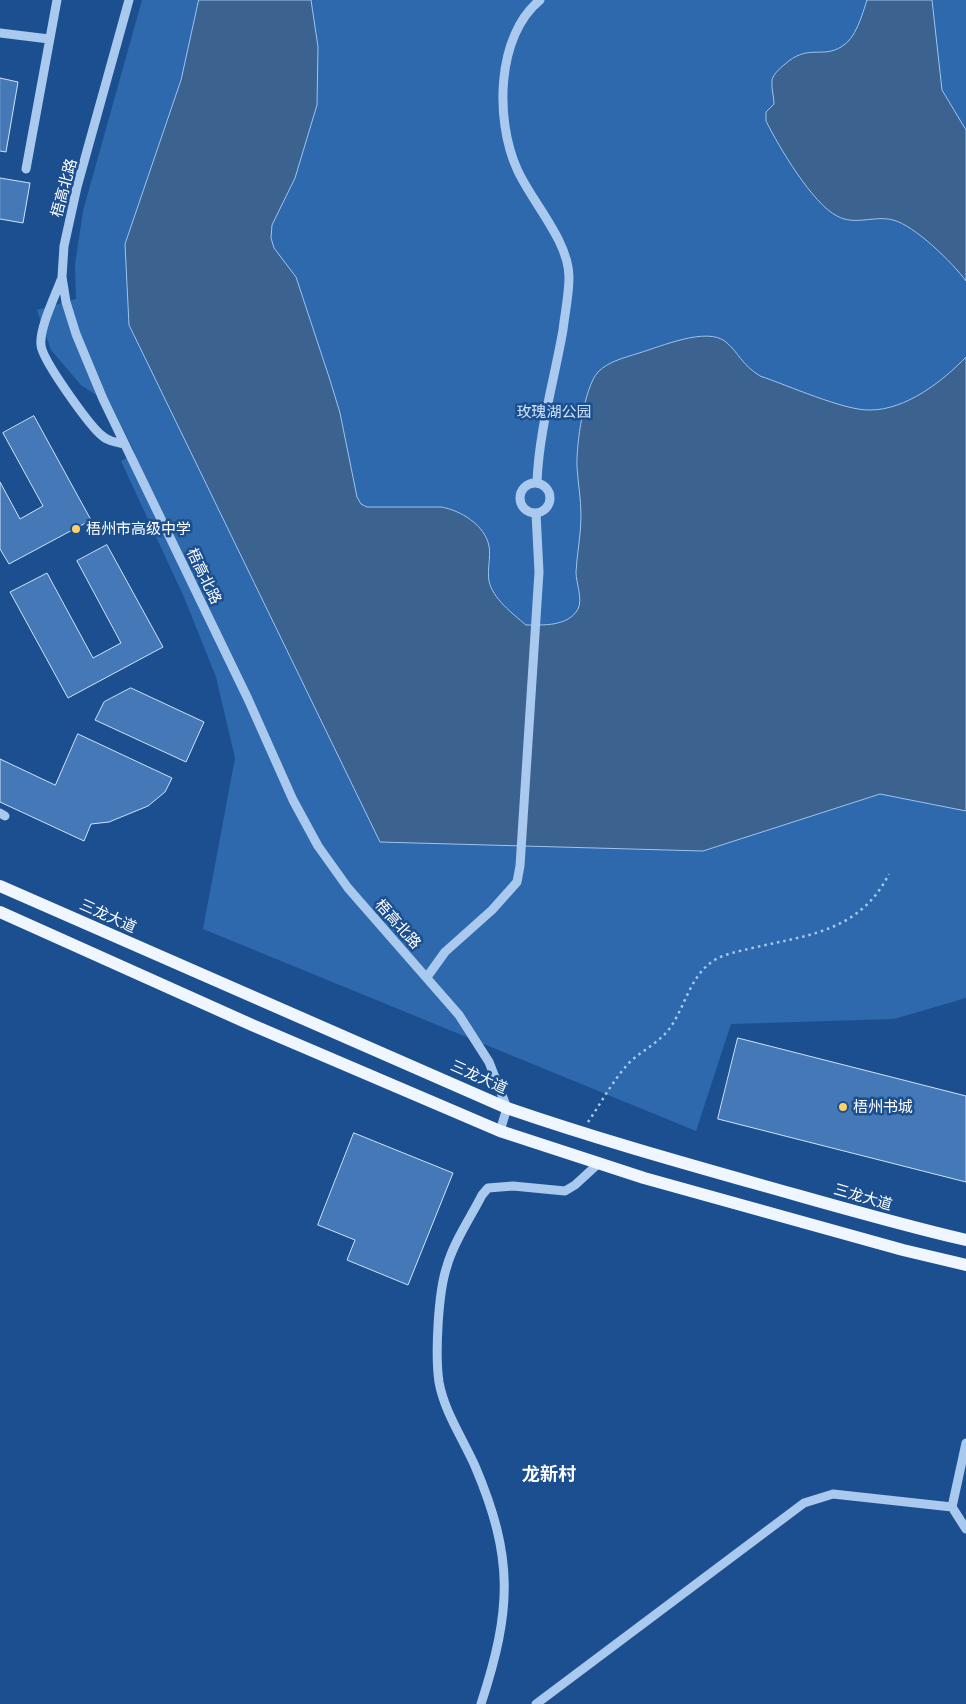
<!DOCTYPE html>
<html>
<head>
<meta charset="utf-8">
<style>
	body { margin:0 }
	canvas { display:block; background:#1b4f8f }
</style>
</head>
<body>
<canvas width="966" height="1704"></canvas>
<script>
const context = document.querySelector('canvas').getContext('2d');
context.lineJoin = 'round';
function fillPath(path, color) {
  context.fillStyle = color;
  context.fill(path, 'evenodd');
}
function stroke(path, color, width, dash) {
  context.strokeStyle = color;
  context.lineWidth = width;
  context.lineCap = dash ? 'butt' : 'round';
  context.setLineDash(dash || []);
  context.stroke(path);
}
function label(font, color, halo, rows, align = 'center') {
  context.font = font + ' Commissioner,"Noto Sans SC",sans-serif';
  context.lineWidth = 5;
  context.setLineDash([]);
  context.textBaseline = 'middle';
  context.strokeStyle = halo;
  context.fillStyle = color;
  for (const [text, x, y, turn = 0] of rows) {
    context.save();
    context.translate(x, y);
    context.rotate((+turn || 0) * Math.PI / 180);
    context.textAlign = isNaN(turn) ? turn : align;
    if (halo) context.strokeText(text, 0, 0);
    context.fillText(text, 0, 0);
    context.restore();
  }
}
fillPath(new Path2D(`
	M142 0H966V998L894 1019 731 1024 696 1131 203 929 235 758 216 677 184 597 121 461 135 453 111 405 81 385 51 350 37 310 76 299 75 265 83 211Z`), '#2e69ad');
const water = new Path2D(`
	M199 0H311L318 47 317 105 295 178 272 225 271 238 274 248 296 277 330 380 340 413 357 497 361 504 367 507H441C460 510 485 525 489 546 491 557 487 570 489 581 493 599 512 613 526 625 542 625 568 627 578 609 583 599 576 583 576 572 577 553 581 535 581 516 581 499 578 483 577 467 576 446 584 387 598 372 609 361 624 358 639 353 660 347 707 326 726 342 739 353 741 364 760 376 787 385 845 411 870 410 906 410 943 381 966 357V811L880 794 703 851 380 842 129 325 125 244 181 80Z
	M867 0H932L942 90 966 130V281C953 263 914 225 893 220 875 215 855 226 837 216 812 203 779 147 766 121V112L774 104C774 96 771 88 772 80 773 75 779 69 784 65 808 43 821 59 841 47 856 39 862 15 867 0Z`);
fillPath(water, '#3c6290');
stroke(water, '#9cc4f0', 1);
const building = new Path2D(`
	M0 78 18 82 6 152 0 151Z
	M0 178 30 183 23 223 0 219Z
	M34 416 91 520 9 564 0 549V482L20 519 43 506 3 433Z
	M107 545 163 647 68 698 10 592 47 573 93 658 121 643 77 561Z
	M131 688 204 722 186 762 95 720 104 702Z
	M78 734 172 778 165 792 148 806 109 822 91 824 84 841 0 802V759L55 785Z
	M738 1038 966 1096V1182L718 1119Z
	M354 1133 453 1173 408 1285 347 1260 355 1240 318 1225Z`);
fillPath(building, '#4478b7');
stroke(building, '#cfe3fa', 1);
stroke(new Path2D(`
	M588 1122C601 1103 612 1082 627 1065 640 1051 658 1044 670 1028 684 1008 690 979 709 964 719 955 736 952 748 949 806 935 859 933 889 874`), '#a9c9ee', 2.5, [2.5, 4]);
stroke(new Path2D(`
	M129 0 77 187 64 246 62 277 66 302 76 334 103 399 248 699 293 800 318 846 348 888 459 1015 489 1062 507 1108 500 1131
	M0 33 49 39
	M26 169 57 0
	M61 280C55 296 39 329 41 345 42 360 88 423 100 434 107 441 115 442 124 444
	M537 482C539 431 554 381 563 330 565 312 569 295 569 277 569 241 531 201 517 169 495 120 496 36 540 0
	M520 498a15 15 0 1 1 30 0a15 15 0 1 1-30 0Z
	M0 813 5 816
	M427 977 445 952 492 910 517 882 520 866 539 572 536 513
	M966 1443 952 1507 966 1529
	M481 1704C512 1609 514 1558 475 1466 463 1439 444 1411 439 1382 435 1355 438 1292 447 1266 454 1241 471 1217 482 1195L488 1188 513 1186 565 1191 575 1185 599 1163
	M536 1704 804 1503 833 1494 952 1507`), '#a9c9ee', 9);
stroke(new Path2D(`
	M0 886 507 1108C591 1137 676 1161 761 1185 829 1204 897 1224 966 1240
	M0 912 252 1025 500 1131 644 1178 903 1250 966 1265`), '#f0f6ff', 12);
for (const [x, y, r, color] of [
	[76,529,5,"#ffd166"],
	[843,1107,5,"#ffd166"]
]) {
  const dot = new Path2D();
  dot.arc(x, y, r, 0, 2 * Math.PI);
  context.fillStyle = color;
  context.fill(dot);
  stroke(dot, '#1b4f8f', 2);
}
label('15px', '#fff', '#1b4f8f', [
	["梧高北路",64,188,-75],
	["梧高北路",204,576,64],
	["三龙大道",108,916,24],
	["梧高北路",398,924,48],
	["三龙大道",479,1077,24],
	["三龙大道",863,1197,16]
]);
label('15px', '#cfe3fa', '#1b4f8f', [
	["玫瑰湖公园",554,412]
]);
label('15px', '#fff', '#1b4f8f', [
	["梧州市高级中学",86,529],
	["梧州书城",853,1107]
], 'left');
label('bold 18px', '#fff', '#1b4f8f', [
	["龙新村",549,1474]
]);
</script>
</body>
</html>
